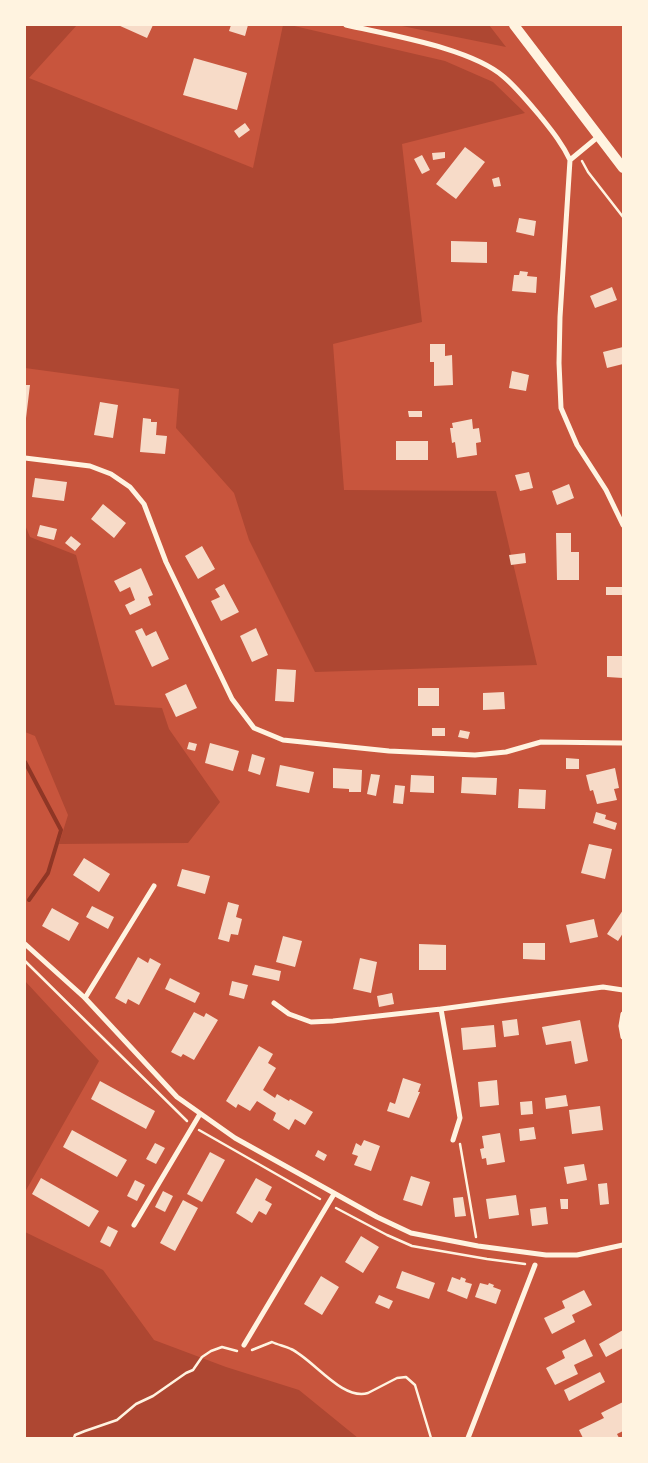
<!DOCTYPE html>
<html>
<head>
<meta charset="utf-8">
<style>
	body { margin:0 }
	#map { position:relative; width:648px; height:1463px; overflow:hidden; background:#c8553d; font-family:Rubik,sans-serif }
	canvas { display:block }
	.frame { position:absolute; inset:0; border:26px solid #fff3e0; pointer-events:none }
</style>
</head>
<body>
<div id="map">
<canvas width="648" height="1463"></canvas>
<div class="frame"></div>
</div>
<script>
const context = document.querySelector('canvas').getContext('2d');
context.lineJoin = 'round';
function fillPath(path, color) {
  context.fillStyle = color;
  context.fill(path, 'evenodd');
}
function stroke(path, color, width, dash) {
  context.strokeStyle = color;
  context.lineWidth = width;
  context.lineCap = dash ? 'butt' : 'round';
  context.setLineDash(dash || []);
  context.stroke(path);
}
fillPath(new Path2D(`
	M25 25H77L29 78 253 168 283 25H290L445 61 493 82 525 113 402 144 422 322 333 344 344 490 496 491 537 665 315 672 249 540 234 493 176 428 179 389 25 368Z
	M397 25H489L506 47Z
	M25 525 30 537 76 555 115 705 162 708 169 729 220 802 188 843 59 844 68 815 35 736 25 732Z
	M25 981 99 1061 25 1192Z
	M25 1232 103 1270 154 1340 226 1367 299 1390 358 1438H25Z`), '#ae4732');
stroke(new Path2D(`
	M25 762 61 830 48 873 29 900`), '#8f3625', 4);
fillPath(new Path2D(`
	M118 25H153L147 38Z
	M231 25H248L245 36 229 31Z
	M194 58 247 73 237 110 183 95Z
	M245 123 250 130 239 138 234 131Z
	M465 147 485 162 456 199 436 184Z
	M445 152V158L433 160 432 153Z
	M422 155 430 170 422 174 414 159Z
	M499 177 501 186 494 187 492 179Z
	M519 218 536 221 534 236 516 232Z
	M451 241 487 242V263L451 262Z
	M520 271 528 272 527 276 537 277 536 293 512 291 514 275H519Z
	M612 287 617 300 595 308 590 296Z
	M430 344H445V356L452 355 453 385 434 386V362H430Z
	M623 347V364L607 368 603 352Z
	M512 371 529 375 526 391 509 388Z
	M25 385H30L26 418H25Z
	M100 402 118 405 113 438 94 435Z
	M408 411H422V417H409Z
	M143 418 151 419V422H157L156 435 167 436 165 454 140 452Z
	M472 419 473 429 479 428 481 442 476 443 477 455 457 458 455 442 452 443 450 428H453L452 423Z
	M396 441H428V460H396Z
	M529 472 533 488 520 491 515 475Z
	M35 478 67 482 64 501 32 497Z
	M569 484 574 498 557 505 552 491Z
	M103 504 126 523 114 538 91 519Z
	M40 525 57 529 54 540 37 536Z
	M556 533H571V552H579V580H557Z
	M71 536 81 544 75 551 65 543Z
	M202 546 215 569 198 579 185 556Z
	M525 553 526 563 511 565 509 555Z
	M141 568 153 595 148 597 151 605 130 615 125 605 135 600 130 587 120 592 114 581Z
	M224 584 239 612 221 621 211 601 220 597 215 589Z
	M606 587H623V595H606Z
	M142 628 146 636 156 631 169 659 152 667 135 631Z
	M256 628 268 655 252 662 240 636Z
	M607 656H623V678L607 677Z
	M277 669 296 670 294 702 275 701Z
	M186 684 197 708 176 717 165 694Z
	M418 688H439V706H418Z
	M504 692 505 709 483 710V693Z
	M432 728H445V736H432Z
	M460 730 470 732 468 739 458 737Z
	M189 742 197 744 195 751 187 749Z
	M210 743 239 751 233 771 205 763Z
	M252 754 265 758 260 775 248 771Z
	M566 758 579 759V769H566Z
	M280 765 314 772 309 793 276 786Z
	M333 768 362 770 361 792H349V789L333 788Z
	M615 768 619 788 614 789 617 800 597 804 593 790 590 791 586 775Z
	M371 774 380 775 376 796 367 794Z
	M411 775 434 776V793L410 792Z
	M462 777 497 778 496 795 461 793Z
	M395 785 405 786 403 804 393 803Z
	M519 789 546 790 545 809 518 808Z
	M596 812 606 815 605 819 617 823 615 830 593 823Z
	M589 844 612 849 605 879 581 873Z
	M84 858 110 874 99 892 73 875Z
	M182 869 210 876 205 894 177 886Z
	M228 902 239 905 236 917 242 919 238 935 231 934 229 942 218 939Z
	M92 906 114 917 108 929 86 917Z
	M52 908 79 923 69 941 42 926Z
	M623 910V933L618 941 607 934Z
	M594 919 598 937 570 943 566 925Z
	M283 936 302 941 295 967 276 962Z
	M523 943H545V960L523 959Z
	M419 944 446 945V970H419Z
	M138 957 148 963 150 958 161 964 139 1005 128 999 126 1004 115 998Z
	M360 958 377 962 371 993 353 989Z
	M255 965 281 971 279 981 252 975Z
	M170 978 200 993 195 1003 165 989Z
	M232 981 248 985 244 999 229 995Z
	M392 993 394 1004 379 1007 377 996Z
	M194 1012 204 1017 206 1013 218 1020 194 1060 183 1054 181 1057 171 1052Z
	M517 1019 519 1035 504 1037 502 1021Z
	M580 1020 588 1061 575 1064 571 1041 546 1045 542 1027Z
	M494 1025 496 1047 463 1050 461 1028Z
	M259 1046 273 1054 268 1063 276 1068 263 1090 275 1098 277 1094 289 1101 290 1099 313 1112 305 1125 295 1119 289 1130 273 1120 276 1113 257 1101 250 1111 238 1104 236 1108 226 1101Z
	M403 1078 421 1084 418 1092H420L409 1118 387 1111 390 1102 395 1104Z
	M497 1080 499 1105 480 1107 478 1082Z
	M100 1081 155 1111 146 1129 91 1099Z
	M566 1095 568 1106 546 1109 545 1098Z
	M532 1101 533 1114 521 1115 520 1102Z
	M600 1106 603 1130 572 1134 569 1110Z
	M534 1127 536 1139 520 1141 519 1129Z
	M72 1130 127 1160 117 1177 63 1147Z
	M500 1133 505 1162 487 1165 486 1158 482 1159 480 1149 484 1148 482 1136Z
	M364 1140 380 1146 371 1171 354 1165 358 1156 352 1154 356 1143 361 1146Z
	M155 1143 165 1148 156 1164 146 1159Z
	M318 1150 327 1155 324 1161 315 1156Z
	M210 1152 225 1160 202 1202 187 1194Z
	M584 1164 587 1180 567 1184 564 1167Z
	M411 1176 430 1182 422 1206 403 1200Z
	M41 1178 99 1211 89 1227 32 1194Z
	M256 1178 272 1187 265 1200 272 1204 266 1215 259 1211 252 1223 236 1213Z
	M135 1180 145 1185 137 1201 127 1196Z
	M607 1183 609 1204 600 1205 598 1184Z
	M163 1191 173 1196 165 1212 155 1207Z
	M516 1195 519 1215 489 1219 486 1199Z
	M463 1197 466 1216 455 1217 453 1198Z
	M560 1199H568V1209H561Z
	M183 1200 198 1208 175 1251 160 1243Z
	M546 1207 548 1224 532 1226 530 1209Z
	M108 1226 118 1231 110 1247 100 1242Z
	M361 1236 379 1247 363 1273 345 1262Z
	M402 1271 435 1283 429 1299 396 1288Z
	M321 1276 339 1287 322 1315 304 1304Z
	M452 1277 460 1280 461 1277 466 1279 465 1282 472 1284 467 1299 447 1291Z
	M480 1283 488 1285 489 1283 494 1285 493 1287 501 1290 496 1304 475 1297Z
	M584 1290 592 1305 572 1315 575 1322 552 1334 544 1318 565 1308 562 1301Z
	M379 1295 393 1301 389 1309 375 1303Z
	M623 1330V1348L606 1357 599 1344Z
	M585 1339 593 1356 574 1365 578 1374 555 1385 546 1368 565 1358 562 1351Z
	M600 1372 605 1382 569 1401 564 1390Z
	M623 1402V1431L617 1434 619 1438H583L579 1430 604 1418 601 1413Z`), '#f7dbc8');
stroke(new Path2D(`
	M582 161 588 172 623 217
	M25 961 187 1121
	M199 1130 320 1199
	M460 1144 476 1237
	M336 1208 387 1235 412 1246 487 1259 525 1264
	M252 1350 272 1342C278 1345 285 1346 291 1349 313 1359 342 1401 368 1393L397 1378 406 1377 415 1385 431 1438
	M74 1438 75 1435 85 1431 117 1420 136 1404 153 1396 186 1373 193 1370 202 1357 211 1351 222 1347 237 1351`), '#fff3e0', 2.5);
stroke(new Path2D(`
	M346 25C389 35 471 48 504 77 517 88 529 103 540 116 552 131 562 143 570 160L560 317 559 363 561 408 577 445 606 490 623 525
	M570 160 599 136
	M25 458 90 466 111 474 130 487 144 504 166 562 232 699 254 728 283 740 389 751 475 755 506 752 541 742 623 743
	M25 944 85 998 177 1097 235 1138 377 1217 411 1233 478 1246 546 1255H577L623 1245
	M85 998 154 886
	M274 1003 289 1014 311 1022 333 1021 441 1009 603 987 623 990
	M441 1009 460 1118 453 1140
	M623 1014 621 1026 623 1037
	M134 1225 200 1114
	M244 1345 334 1194
	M468 1438 535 1265`), '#fff3e0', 5);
stroke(new Path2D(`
	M514 25 623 168`), '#fff3e0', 10);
</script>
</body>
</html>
